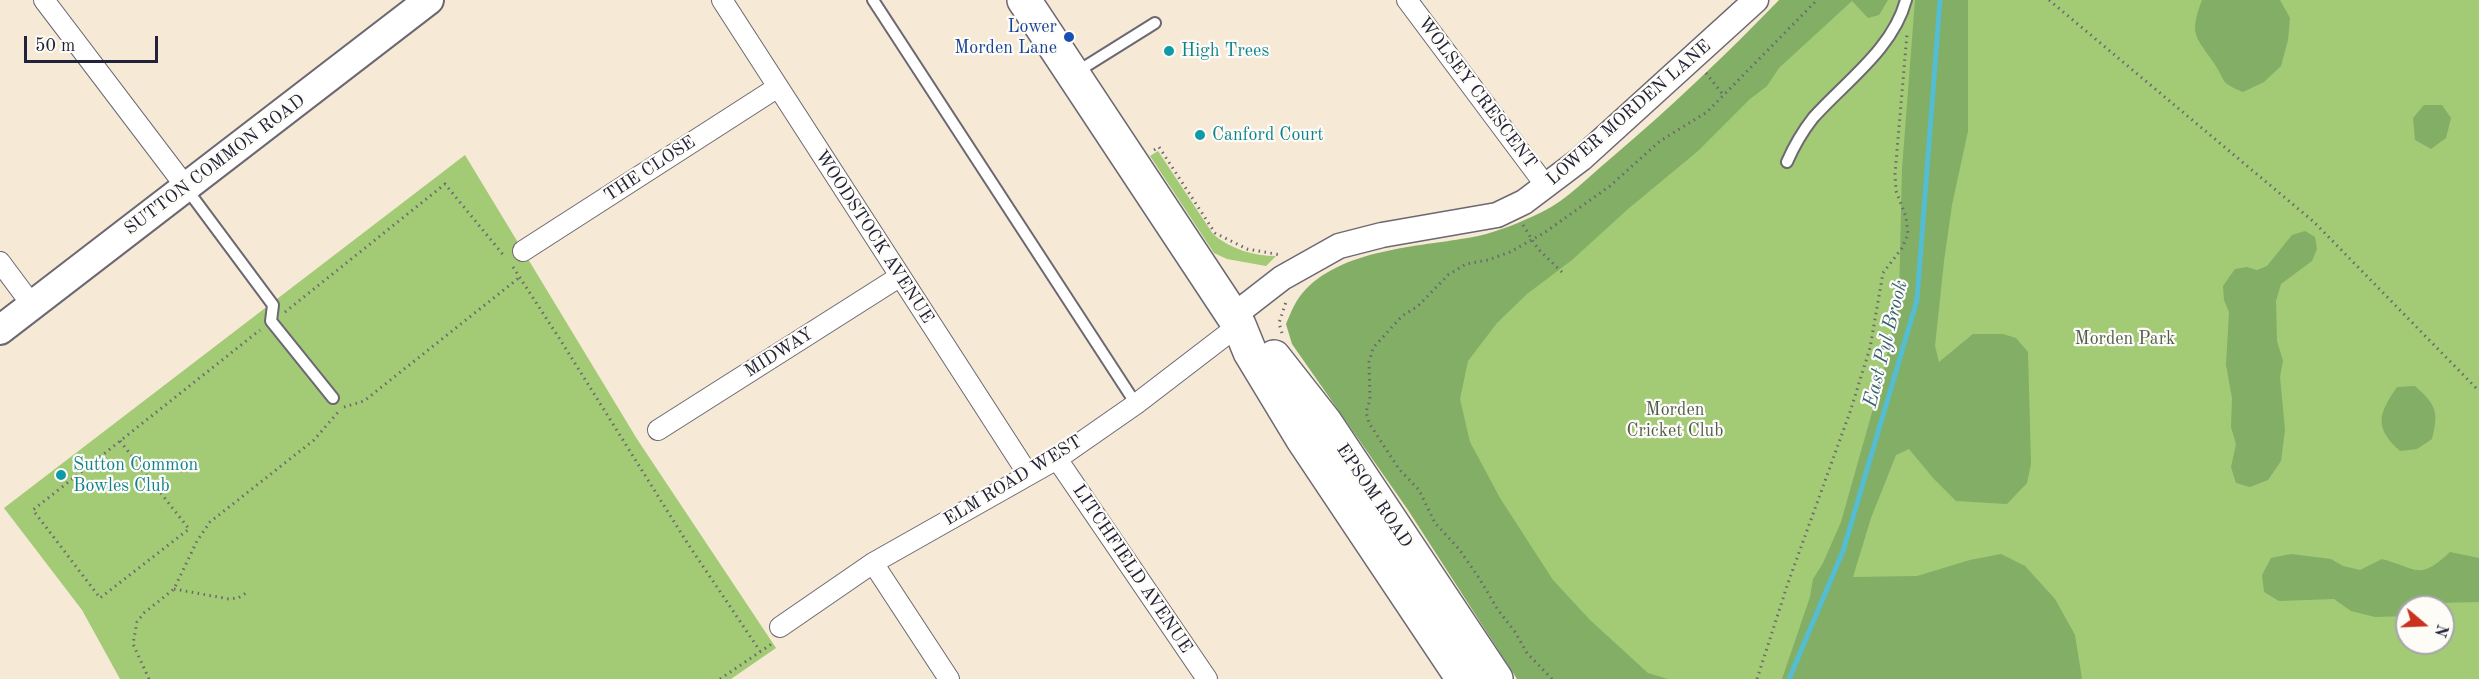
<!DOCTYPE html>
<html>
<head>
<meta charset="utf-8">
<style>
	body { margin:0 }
	#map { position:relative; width:2479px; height:679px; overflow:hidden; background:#f6e9d5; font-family:"Old Standard TT",serif }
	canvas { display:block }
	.north { position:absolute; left:2395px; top:595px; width:60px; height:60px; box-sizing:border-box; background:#fdfcf7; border:2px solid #a5a5ac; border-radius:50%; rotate:109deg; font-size:16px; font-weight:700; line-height:24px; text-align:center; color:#22223b }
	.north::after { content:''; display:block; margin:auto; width:21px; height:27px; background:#c8321e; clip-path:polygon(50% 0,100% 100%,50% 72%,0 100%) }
	.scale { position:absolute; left:24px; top:36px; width:134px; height:27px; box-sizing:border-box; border:3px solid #22223b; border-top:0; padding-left:8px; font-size:18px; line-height:21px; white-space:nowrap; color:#22223b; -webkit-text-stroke:4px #fdfcf7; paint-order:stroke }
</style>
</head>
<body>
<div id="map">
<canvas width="2479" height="679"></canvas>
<div class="north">N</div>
<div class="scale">50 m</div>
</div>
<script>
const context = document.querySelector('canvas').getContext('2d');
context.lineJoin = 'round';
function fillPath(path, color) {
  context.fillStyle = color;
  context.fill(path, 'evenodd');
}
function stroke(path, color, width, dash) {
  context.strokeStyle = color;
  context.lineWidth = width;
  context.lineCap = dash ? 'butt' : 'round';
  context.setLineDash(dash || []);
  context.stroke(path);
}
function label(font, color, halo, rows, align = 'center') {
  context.font = font + ' "Old Standard TT",serif';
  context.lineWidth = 4.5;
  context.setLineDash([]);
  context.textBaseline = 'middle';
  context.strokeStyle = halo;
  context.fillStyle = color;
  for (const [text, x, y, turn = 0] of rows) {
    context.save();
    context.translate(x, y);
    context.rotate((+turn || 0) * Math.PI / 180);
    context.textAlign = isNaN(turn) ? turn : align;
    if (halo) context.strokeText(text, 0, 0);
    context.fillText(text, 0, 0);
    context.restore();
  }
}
fillPath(new Path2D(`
	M1782 0H2479V679H1521L1297 305 1480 237 1515 227 1547 211 1571 194 1646 130ZM2407 607H2443V643H2407Z
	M1158 151 1213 234C1230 249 1254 256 1276 256L1266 266 1227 259 1214 253 1150 156Z
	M465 155 637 439 776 648 731 679H120L82 610 4 508Z`), '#a3ca75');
fillPath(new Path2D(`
	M1779 0H1888L1879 15 1868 18 1852 1 1779 68 1767 86 1750 99 1698 151 1628 209 1572 260 1527 294 1497 323 1468 361 1460 399 1470 442 1500 498 1553 580 1590 620 1648 673 1668 679H1517L1408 510 1292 344 1286 324C1291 312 1296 299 1306 289 1348 247 1423 247 1478 236 1500 231 1521 222 1542 212 1567 200 1588 177 1610 159 1669 109 1725 56 1779 0Z
	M1915 0H1968V131L1952 205 1944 261 1935 346 1939 362 1973 334H2003L2016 338 2028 352 2031 464 2027 483 2007 504 1956 501 1934 479 1909 449 1896 455 1871 518 1853 577 1917 576 1970 560 2001 554 2025 566 2055 599 2075 635 2082 679H1782L1810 597 1813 579 1823 563 1841 522 1882 377 1899 300 1902 169Z
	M2202 0H2280L2290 18 2288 40 2281 66 2264 82 2243 92C2219 82 2227 83 2214 63 2195 36 2189 34 2202 0Z
	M2424 105H2442L2451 118 2446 138 2431 149 2415 140 2413 118Z
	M2305 231 2315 237 2317 249 2312 261 2281 284 2276 301 2277 341 2283 361 2280 377 2285 430 2281 461 2268 480 2250 487 2236 483 2231 467 2236 444 2231 427 2232 398 2226 365 2229 312 2224 300 2223 286 2235 269 2247 267 2257 270 2267 266 2292 235Z
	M2415 386C2436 405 2439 411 2432 439L2417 449 2400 451C2374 428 2378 414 2397 387Z
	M2450 552 2479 558V602L2437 603 2428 607H2407V616L2375 617 2351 611 2334 599 2279 601 2264 592 2262 575 2271 558 2291 554 2331 559 2343 566 2360 570 2382 559C2418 569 2419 581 2450 552Z`), '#82ae66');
stroke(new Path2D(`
	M1789 679 1843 551 1917 300 1940 0`), '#54bdd1', 5);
const service = new Path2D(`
	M873 0 1136 404
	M1075 73 1155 23
	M1787 162C1794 146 1802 132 1813 118 1845 82 1893 49 1906 0
	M186 188 273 305 271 321 333 398`);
const minor = new Path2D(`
	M44 0 186 187
	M722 0 1028 474
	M1407 0 1546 186
	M523 251 778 87
	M0 262 32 305
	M658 430 899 277
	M1057 459 1207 679
	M873 563 949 679
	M780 627 873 563 1057 459 1136 404 1239 325`);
const tertiary = new Path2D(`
	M1233 316 1282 278 1339 246 1382 235 1497 215 1524 202 1581 159 1756 0`);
const secondary = new Path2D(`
	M0 330 429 0`);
const trunk = new Path2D(`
	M1024 0 1239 325 1250 352 1302 438 1463 679
	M1274 357 1325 422 1496 679`);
stroke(service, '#6c6871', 14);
stroke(minor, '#6c6871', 22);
stroke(tertiary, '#6c6871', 27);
stroke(secondary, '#6c6871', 32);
stroke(trunk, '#6c6871', 36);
stroke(new Path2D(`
	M2049 0 2314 222 2479 391
	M1706 73 1724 96
	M1154 150 1159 147 1215 233 1247 249 1281 255
	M1523 225 1538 249 1565 275
	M513 267 561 341 688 544 760 651
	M285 312 445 184 505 257
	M1282 333 1279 323 1286 302
	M344 407 364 401 520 277
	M120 441 189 529 100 598 33 510 260 330
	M174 589 229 599 238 598 246 593
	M149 679 133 644 137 622 144 613 174 589 197 541 210 522 314 440 339 411
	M720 679 773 643
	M1552 679 1527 653 1515 632 1498 610 1479 578 1459 549 1435 523 1419 490 1399 469 1369 423 1366 412 1370 400 1369 362 1373 348 1402 316 1418 306 1448 275 1466 264 1488 260 1510 252 1544 233 1610 186 1660 141 1707 112 1817 0
	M1757 679 1788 583 1850 412 1870 348 1883 273 1902 248 1908 234 1906 217 1896 191 1895 174 1907 34`), '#6c6871', 3, [1.5, 4.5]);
stroke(service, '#fff', 10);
stroke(minor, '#fff', 20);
stroke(tertiary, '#fff', 24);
stroke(secondary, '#fff', 28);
stroke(trunk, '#fff', 33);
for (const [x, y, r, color] of [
	[1069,37,6,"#1a4fb4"],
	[1169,51,6,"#0f9aa8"],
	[1200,135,6,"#0f9aa8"],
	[61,475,6,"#0f9aa8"]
]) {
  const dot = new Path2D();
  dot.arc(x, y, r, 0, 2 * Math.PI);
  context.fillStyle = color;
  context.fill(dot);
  stroke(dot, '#fdfcf7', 2);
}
label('18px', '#164399', '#fdfcf7', [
	["Lower",1057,27],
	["Morden Lane",1057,48]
], 'right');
label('18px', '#0d838f', '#fdfcf7', [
	["High Trees",1181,51],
	["Canford Court",1212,135],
	["Sutton Common",73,465],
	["Bowles Club",73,486]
], 'left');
label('18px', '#22223b', '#fdfcf7', [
	["WOLSEY CRESCENT",1477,93,53],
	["LOWER MORDEN LANE",1629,113,-41],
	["SUTTON COMMON ROAD",215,165,-37],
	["THE CLOSE",650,169,-33],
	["WOODSTOCK AVENUE",874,237,57],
	["MIDWAY",779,353,-32],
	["ELM ROAD WEST",1013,481,-31],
	["EPSOM ROAD",1374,496,56],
	["LITCHFIELD AVENUE",1132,569,56]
]);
label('18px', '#4f5d4f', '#fdfcf7', [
	["Morden Park",2125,339],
	["Morden",1675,410],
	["Cricket Club",1675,431]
]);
label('italic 20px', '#366077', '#fdfcf7', [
	["East Pyl Brook",1886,344,-76]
]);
</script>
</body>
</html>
